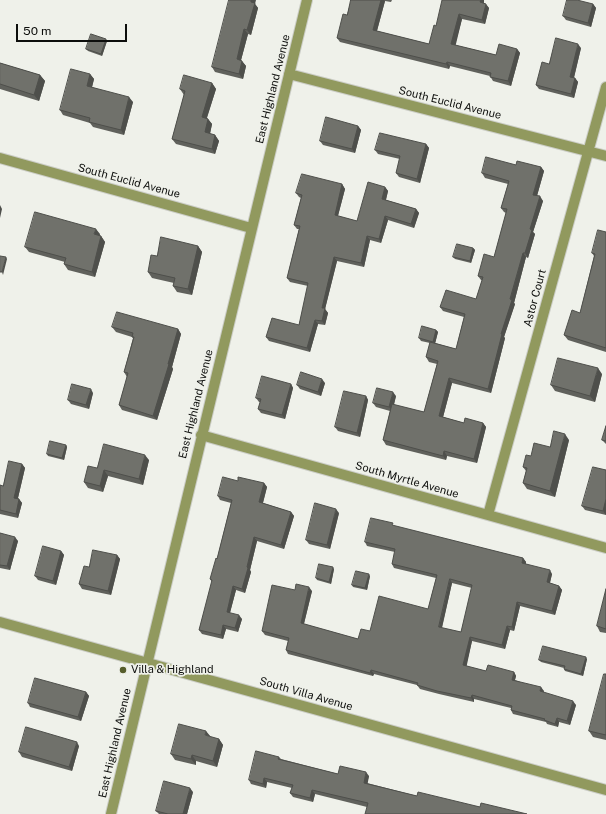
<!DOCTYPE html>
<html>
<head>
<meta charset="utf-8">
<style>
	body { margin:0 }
	#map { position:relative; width:606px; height:814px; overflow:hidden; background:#eff1ea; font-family:"Public Sans",sans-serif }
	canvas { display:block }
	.scale { position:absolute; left:16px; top:24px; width:111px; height:18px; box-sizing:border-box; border:2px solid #0d0e0c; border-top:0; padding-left:5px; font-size:12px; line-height:14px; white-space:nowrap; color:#0d0e0c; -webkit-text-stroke:3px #eff1ea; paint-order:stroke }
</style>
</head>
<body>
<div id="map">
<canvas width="606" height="814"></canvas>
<div class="scale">50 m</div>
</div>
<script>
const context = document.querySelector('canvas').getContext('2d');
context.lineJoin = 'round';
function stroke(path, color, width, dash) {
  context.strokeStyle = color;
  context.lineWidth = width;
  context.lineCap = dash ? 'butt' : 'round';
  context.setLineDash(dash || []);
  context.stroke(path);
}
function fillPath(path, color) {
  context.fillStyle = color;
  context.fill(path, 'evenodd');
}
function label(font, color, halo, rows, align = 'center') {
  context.font = font + ' "Public Sans",sans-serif';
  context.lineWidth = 3.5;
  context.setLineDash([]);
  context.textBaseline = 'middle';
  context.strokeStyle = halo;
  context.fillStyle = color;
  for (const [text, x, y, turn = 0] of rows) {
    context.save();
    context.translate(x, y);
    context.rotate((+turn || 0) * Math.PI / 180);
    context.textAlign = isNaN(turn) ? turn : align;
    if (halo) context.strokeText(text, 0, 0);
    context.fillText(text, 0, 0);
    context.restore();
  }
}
const minor = new Path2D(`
	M289 74 606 156
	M0 158 251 228
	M201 435 606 548
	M488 515 606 87
	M0 622 606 790
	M111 814 307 0`);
stroke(minor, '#cbcdc6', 12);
stroke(minor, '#91995e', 10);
fillPath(new Path2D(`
	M351 0H392L391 2 385 1 377 31 429 44 436 26 481 0H484V3L489 8 485 24 462 19 455 45 496 55 517 49 520 53 511 86 493 81 490 76 450 66 449 69 340 42 337 38 347 15Z
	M255 4 258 8 251 35 248 34 241 60 246 66 243 79 215 72 212 67Z
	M593 4 596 8 591 27 566 20 563 16Z
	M107 41 102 56 88 51 86 49Z
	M581 48 574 78H575L578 82 574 98 539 89 536 85 549 64Z
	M0 63 40 75 45 81 39 101 0 89Z
	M90 74 94 79 92 87 133 102 124 135 93 127 90 123 63 115 60 110Z
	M212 83 216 89 207 118 208 119 212 124 210 134 215 135 219 141 215 154 176 144 172 139 184 95 180 89Z
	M358 126 361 130 355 153 323 145 320 141Z
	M426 144 429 148 420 183 399 177 396 173 400 159 378 154 375 150Z
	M516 165 541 167 544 171 537 196 543 201 533 232 535 234 528 258 526 257 514 303 515 304 504 337 505 338 491 393 452 383 443 417 464 423H483L486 427 477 463 447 456 446 460 386 445 383 440 390 411 376 407 373 403 396 396 394 405 424 412 437 364 429 362 426 357 430 343 421 341 419 338 436 330 438 332 435 343 456 349 464 317 443 311 440 307 476 299 482 280H481L478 276 494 257 506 213 504 212 501 208 508 184 485 178 482 173Z
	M342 184 345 189 338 216 357 221 385 187 388 191 386 200 416 209 419 213 414 228 388 220 381 243 370 240 364 267 337 261 325 309 328 313 325 325 318 324 310 352 269 341 266 337 299 325 308 286 290 282 287 278 299 229H297L294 225 301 198 299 197 296 193Z
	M606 232V352L568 340 564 335 580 313 594 256 592 253Z
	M100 234 99 236H101L105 242 95 277 68 270 64 264 65 262 29 252 25 247Z
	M198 246 202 252 192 295 177 292 173 286 174 283 152 278 148 272Z
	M473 248 475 250 471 263 455 259 453 257Z
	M112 327 178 329 181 334 172 367 173 369 157 420 122 410 119 405 127 377 124 372 133 338 132 337 116 332Z
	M602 374 595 402 555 391 551 385Z
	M325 383 321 396 300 389 297 385Z
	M291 384 293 388 285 419 261 413 258 409 260 402H259L256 398Z
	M93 393 89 409 71 404 68 400Z
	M366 396 368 400 360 437 338 431 335 427Z
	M606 426V444L602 440Z
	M569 440 555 497 527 489 523 483 526 471 523 467 531 456 550 447Z
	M66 445 67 447 64 460 48 456 47 454Z
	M149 460 143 485 108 476 103 492 88 488 84 482 97 468Z
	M22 464 25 468 18 498 19 499 22 503 18 518 0 514V485L3 486Z
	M606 470V515L585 510 582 506Z
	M238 481 264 483 267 487 263 503 291 512 294 516 284 549 257 541 250 570 251 572 245 593 236 590 230 613 242 619 238 632 226 629 223 639 202 634 199 630 212 582 210 579 217 559 231 503 220 500 218 496Z
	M339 513 330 549 309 544 306 540Z
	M394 526 523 558 526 562V564L552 574 550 583 559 586 562 590 555 615 520 606 514 631 510 630 505 649 472 641 466 666 486 671 514 672 516 676 515 680 544 691 543 692 576 705 570 725 559 722 558 727 547 724 546 722 513 714 511 710V708L474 699V702L439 694 420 689 417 685 374 674 373 676 288 654 286 650 288 641 265 635 262 631 295 590 312 591 304 624 358 639 370 631 428 609 436 578 394 568 392 564 395 552 367 546 365 542ZM452 583 472 588 461 632 442 628Z
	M0 533 18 541 10 570 0 568Z
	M61 551 64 555 56 585 38 580 35 576Z
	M117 555 120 559 111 595 82 589 79 584 89 567Z
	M334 569 331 584 317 580 316 578Z
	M370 576 367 590 353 587 352 585Z
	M606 589V633L600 632 597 626Z
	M587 659 583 676 565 671 564 669V668L541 662 539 660Z
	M606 674V740L593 737 589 731Z
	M86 692 89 696 81 721 30 707 28 703Z
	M210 737 219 739 223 745 217 767 196 761V765L175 760 171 754Z
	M79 746 72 771 22 757 19 752Z
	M279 757 281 759 338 774 369 776 367 783 417 796 480 807 527 814 367 807 315 794 313 802 293 797 290 793 292 788 267 782 266 788 251 784 249 780Z
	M193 792 187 814H159L156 811Z`), '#60615c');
fillPath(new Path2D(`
	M251 0H256L255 4 258 8 251 35 247 30Z
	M381 0H384L385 1 376 34 373 30Z
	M481 0H484V1L483 6 480 2Z
	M486 4 489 8 485 24 482 20Z
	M593 4 596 8 591 27 588 23Z
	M459 14 462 19 455 48 451 44Z
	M244 29 248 34 240 64 237 59Z
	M106 39 107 41 102 56 101 54Z
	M578 44 581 48 573 81 570 77Z
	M517 49 520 53 511 86 508 81Z
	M242 61 246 66 243 79 239 74Z
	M447 62 450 66 449 69 446 64Z
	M90 74 94 79 91 91 87 86Z
	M40 75 45 81 39 101 34 95Z
	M575 78 578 82 574 98 571 94Z
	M212 83 216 89 205 123 202 117Z
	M129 97 133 102 124 135 121 130Z
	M208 119 212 124 209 138 205 132Z
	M358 126 361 130 355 153 352 149Z
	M215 135 219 141 215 154 212 149Z
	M426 144 429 148 420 183 417 179Z
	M541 167 544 171 536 199 533 195Z
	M342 184 345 189 337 219 335 215Z
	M385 187 388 191 385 203 382 199Z
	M540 196 543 201 533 232 535 234 528 258 525 253 530 229Z
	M0 205 2 209 0 218Z
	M416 209 419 213 414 228 411 224Z
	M385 216 388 220 381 243 379 239Z
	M96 229 100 234 98 240 94 234Z
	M101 236 105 242 95 277 92 272Z
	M367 236 370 240 364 267 361 263Z
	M198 246 202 252 192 295 188 289Z
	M473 248 475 250 471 263 470 261Z
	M523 253 526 257 514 303 515 304 504 337 505 338 491 393 488 389 501 334Z
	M6 257 7 259 3 275 2 272Z
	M334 257 337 261 325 309 328 313 325 325 322 321V308Z
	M315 320 318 324 310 352 307 348Z
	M178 329 181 334 172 367 173 369 157 420 153 416Z
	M436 330 438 332 435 344 433 342Z
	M598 368 602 374 595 402 590 396Z
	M449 378 452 383 442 421 439 416Z
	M322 379 325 383 321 396 318 392Z
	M291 384 293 388 285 419 282 415Z
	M91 389 93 393 89 409 86 405Z
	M393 392 396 396 392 411 389 407Z
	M366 396 368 400 360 437 357 433Z
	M483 423 486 427 477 463 474 459Z
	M565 434 569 440 555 497 550 491Z
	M66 445 67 447 64 460 62 458Z
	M444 451 447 456 446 460 443 456Z
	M145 455 149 460 143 485 139 479Z
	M22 464 25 468 17 502 14 498Z
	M104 470 108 476 103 492 100 486Z
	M264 483 267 487 262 506 259 502Z
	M19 499 22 503 18 518 16 514Z
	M606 499V515L603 511Z
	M336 509 339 513 330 549 327 545Z
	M291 512 294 516 284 549 281 545Z
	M15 537 18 541 10 570 7 566Z
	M254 537 257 541 250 570 251 572 245 593 242 589Z
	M61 551 64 555 56 585 53 581Z
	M117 555 120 559 111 595 108 591Z
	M523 558 526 562 525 567 522 563Z
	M333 567 334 569 331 584 329 582Z
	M550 570 552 574 549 586 547 582Z
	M369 574 370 576 367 590 365 588Z
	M450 579 452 583 441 631 439 627Z
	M233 586 236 590 229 616 227 612Z
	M559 586 562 590 555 615 552 611Z
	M309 587 312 591 303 627 301 623Z
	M517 602 520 606 514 631 512 627Z
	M239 615 242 619 238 632 235 628Z
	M223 625 226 629 223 639 221 635Z
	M507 626 510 630 505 649 502 645Z
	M470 637 472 641 466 669 463 665Z
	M586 657 587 659 583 676 581 674Z
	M371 670 374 674 373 676 370 673Z
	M514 672 516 676 514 683 512 680Z
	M541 687 544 691 543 695 540 691Z
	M86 692 89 696 81 721 78 717Z
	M472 695 474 699V702L471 698Z
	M573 701 576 705 570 725 567 721Z
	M557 718 559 722 558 727 555 724Z
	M206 731 211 737 205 735Z
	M219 739 223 745 217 767 213 761Z
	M77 742 79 746 72 771 69 767Z
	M192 755 196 761V765L191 759Z
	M366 772 369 776 367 787 364 783Z
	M264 778 267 782 266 788 263 784Z
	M190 788 193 792 187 814H183Z
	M312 790 315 794 313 802 310 798Z`), '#4e4f4b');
const building = new Path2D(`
	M229 0H251V2L255 3 247 30 244 29 237 59 242 61 239 74 212 67Z
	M351 0H381L373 30 429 44 434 25 436 26 442 0H481L480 2 486 4 482 20 459 14 451 44 496 55 499 44 517 49 508 81 490 77 491 73 447 62 446 64 337 38 343 14 347 15Z
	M567 0H577L593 4 588 23 563 16Z
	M91 34 106 39 101 54 86 49Z
	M556 38 578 44 570 77 575 78 571 94 536 85 542 62 549 64Z
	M0 63 40 75 34 95 0 84Z
	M71 69 90 74 87 86 129 97 121 130 89 122 90 118 60 110Z
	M184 75 212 83 202 117 208 119 205 132 215 135 212 149 172 139 185 91 180 89Z
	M326 117 358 126 352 149 320 141Z
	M380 133 426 144 417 179 396 173 400 156 375 150Z
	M486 157 516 165 517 161 541 167 533 195 540 196 530 229 532 230 525 253H523L510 299 512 300 501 334H502L488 389 449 378 439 416 464 423 465 418 483 423 474 459 444 451 443 456 383 440 392 404 424 412 438 361 426 357 430 342 456 349 465 314 440 307 446 290 476 299 483 277 478 276 484 254 494 257 507 209 501 208 509 181 482 173Z
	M302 174 342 184 335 215 357 221 368 182 385 187 382 199 416 209 411 224 385 216 379 239 367 236 361 263 334 257 322 308H325L322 321 315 320 307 348 266 337 272 318 299 325 308 283 287 278 300 226 294 225 302 195 296 193Z
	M35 212 96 229 94 234 101 236 92 272 64 264 66 258 25 247Z
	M598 230 606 232V348L564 335 572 310 580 313 595 254 592 253Z
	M161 237 198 246 188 289 173 286 175 278 148 272 151 255 157 256Z
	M457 244 473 248 470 261 453 257Z
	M0 256 6 257 2 272H0Z
	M117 312 178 329 168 364H169L153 416 119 405 128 373 124 372 134 337H132L133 333 112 327Z
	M422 326 436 330 433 342 419 338Z
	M558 358 598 368 590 396 551 385Z
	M301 372 322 379 318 392 297 385Z
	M262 376 291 384 282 415 258 409 261 399 256 398Z
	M72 384 91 389 86 405 68 400Z
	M377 388 393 392 389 407 373 403Z
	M344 391 366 396 357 433 335 427Z
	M606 426V441L602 440Z
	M554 431 565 434 550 491 523 483 527 468 523 467 526 455 531 456 534 443 550 447Z
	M50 441 66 445 62 458 47 454Z
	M104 444 145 455 139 479 104 470 100 486 84 482 88 466 97 468Z
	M9 461 22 464 14 498 19 499 16 514 0 510V485L3 486Z
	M593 467 606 470V499L603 511 582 506Z
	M223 477 238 481V477L264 483 259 502 291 512 281 545 254 537 247 567 248 568 242 589 233 586 227 612 239 615 235 628 223 625 221 635 199 630 212 580 210 579 216 558 217 559 232 500 218 496Z
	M315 503 336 509 327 545 306 540Z
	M371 518 393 523 392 525 523 558 522 563 550 570 547 582 559 586 552 611 517 602 512 627 507 626 502 645 470 637 463 665 486 671 488 665 514 672 512 680 541 687 540 691 573 701 567 721 557 718 555 724 544 720 545 719 511 710 512 706 472 695 471 698 437 691 417 685 418 683 371 670 370 673 286 650 289 638 262 631 272 585 295 590 296 584 309 587 301 623 358 639 361 629 370 631 379 596 428 609 437 575 392 564 395 549 365 542ZM450 579 472 585 461 632 439 627Z
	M0 533 15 537 7 566 0 565Z
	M43 546 61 551 53 581 35 576Z
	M93 550 117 555 108 591 79 584 84 566 89 567Z
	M319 564 333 567 329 582 316 578Z
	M356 571 369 574 365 588 352 585Z
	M606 589V629L597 626Z
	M543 646 586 657 581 674 564 669 565 666 539 660Z
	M604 674H606V735L589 731Z
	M35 678 86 692 78 717 28 703Z
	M179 724 206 731 205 735 219 739 213 761 192 755 191 759 171 754Z
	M26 727 77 742 69 767 19 752Z
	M256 751 279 757 278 759 338 774 340 766 366 772 364 783 417 796 418 792 480 807 481 803 527 814H365L368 803 312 790 310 798 290 793 293 785 264 778 263 784 249 780Z
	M164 781 190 788 183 814H168L156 811Z`);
fillPath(building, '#70716b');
stroke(building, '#4e4f4b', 1);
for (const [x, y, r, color] of [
	[123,670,4,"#565d2b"]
]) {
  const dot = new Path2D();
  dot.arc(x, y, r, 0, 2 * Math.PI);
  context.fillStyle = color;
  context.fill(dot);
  stroke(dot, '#eff1ea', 1.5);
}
label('11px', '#0d0e0c', '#eff1ea', [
	["East Highland Avenue",273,89,-76],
	["South Euclid Avenue",450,103,14],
	["South Euclid Avenue",129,181,15],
	["Astor Court",535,298,-75],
	["East Highland Avenue",196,404,-76],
	["South Myrtle Avenue",407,480,16],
	["South Villa Avenue",306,694,16],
	["East Highland Avenue",115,743,-77]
]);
label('11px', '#0d0e0c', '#eff1ea', [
	["Villa & Highland",131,670]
], 'left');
</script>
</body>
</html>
